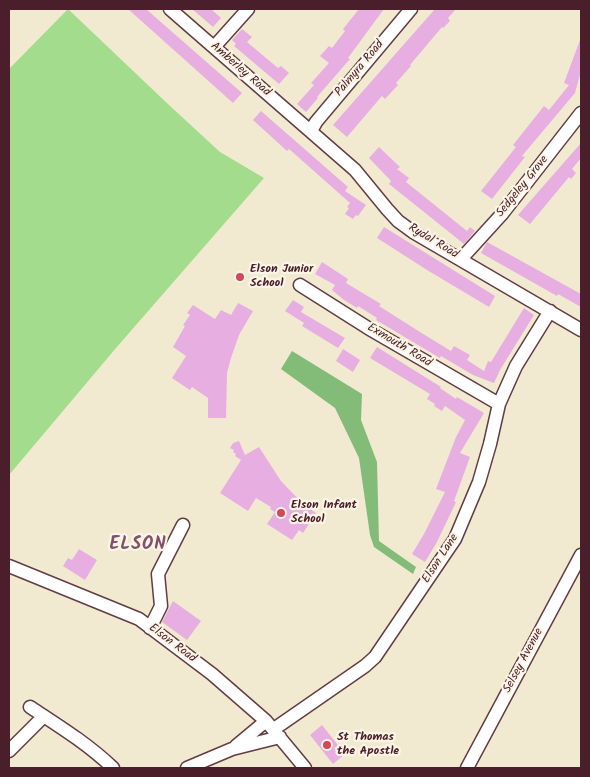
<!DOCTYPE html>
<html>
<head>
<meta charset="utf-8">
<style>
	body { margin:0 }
	#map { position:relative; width:590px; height:777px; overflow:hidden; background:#f2ead0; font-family:Kalam,sans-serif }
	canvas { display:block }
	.frame { position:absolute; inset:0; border:10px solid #4a1f2b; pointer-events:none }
</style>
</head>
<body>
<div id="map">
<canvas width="590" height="777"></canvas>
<div class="frame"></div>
</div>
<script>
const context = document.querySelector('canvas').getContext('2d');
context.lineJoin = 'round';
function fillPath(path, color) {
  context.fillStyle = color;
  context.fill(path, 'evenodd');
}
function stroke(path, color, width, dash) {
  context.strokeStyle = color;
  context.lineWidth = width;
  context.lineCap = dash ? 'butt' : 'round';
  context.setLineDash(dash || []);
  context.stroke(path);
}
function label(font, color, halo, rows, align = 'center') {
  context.font = font + ' Kalam,sans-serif';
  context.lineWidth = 4.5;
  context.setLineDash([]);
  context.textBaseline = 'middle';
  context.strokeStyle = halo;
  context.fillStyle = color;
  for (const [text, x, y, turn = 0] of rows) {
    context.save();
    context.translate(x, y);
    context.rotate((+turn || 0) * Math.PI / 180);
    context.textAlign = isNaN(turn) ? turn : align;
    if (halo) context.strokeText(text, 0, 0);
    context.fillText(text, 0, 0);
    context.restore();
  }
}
fillPath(new Path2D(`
	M68 9 169 105 220 152 264 178 116 348 9 475V69Z`), '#a4dc8e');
fillPath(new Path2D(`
	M292 351 362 394 361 420 377 462 379 541 416 567 413 574 374 547 370 535 359 458 335 408 281 369Z`), '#83bc79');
fillPath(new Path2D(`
	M128 9H146L242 93 233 103Z
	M192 9H211L221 18 213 27Z
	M359 9H384L348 58 350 59 317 97 318 98 306 112 297 104 314 85 311 83 329 63 320 56 329 46 332 48 345 31 343 29Z
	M435 9H456L448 18 450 21 443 28 442 27 410 65 411 66 396 83 398 85 385 99 382 96 347 137 333 125Z
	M242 29 252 37 247 42 278 68 281 66 289 73 279 84 234 46 236 44 232 40Z
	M580 40 581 71 575 93 522 156 525 157 492 199 481 191 516 147 513 145 544 106 549 110 569 85 564 83Z
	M261 111 348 187 345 191 366 205 358 216 356 215 353 219 345 214 349 208 347 207 350 203 289 149 287 151 253 120Z
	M581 143V158L572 169 576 173 571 179 569 177 530 224 518 215Z
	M379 147 400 167 397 169 409 178 406 182 467 231 470 227 475 231 464 244 389 184 391 181 369 158Z
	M384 227 495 296 489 307 427 270 377 238Z
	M487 242 581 294V307L558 294 557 296 481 253Z
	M322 262 348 279 346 283 381 304 379 306 420 332 451 351 454 346 470 355 467 360 484 371 488 361 491 362 524 308 534 315 500 370 494 383 473 375 441 356 440 358 376 320 377 318 358 306 357 308 344 300 332 290 335 285 315 274Z
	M293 300 304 307 301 312 345 338 338 348 302 326 304 323 285 311Z
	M238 303 253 311 239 335 231 358 227 373 226 418H208V398L192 387 190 390 172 378 186 356 173 347 185 326 183 325 190 315 187 313 193 305 215 319 221 310 231 315Z
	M377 347 441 387 440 388 456 399 457 397 484 413 460 453 470 457 454 501 456 502 437 542 425 562 412 554 424 534 445 492 436 489 456 437 465 420 445 406 442 411 434 406 435 404 427 399 430 394 370 358Z
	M343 349 360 360 353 372 336 361Z
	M239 441 245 455 259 447 281 481 303 504 316 513 303 533 299 530 292 540 267 524 275 512 270 509 271 507 256 498 248 511 220 493 241 460 235 456 236 454 233 452 234 450 230 448 233 443Z
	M79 549 97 560 85 580 63 566 68 558 72 560Z
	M173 601 201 621 187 640 162 622Z
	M322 725 345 754 333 764 310 735Z`), '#e7aee2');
const minor = new Path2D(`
	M170 9 355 170 387 209 398 221 413 232 581 330
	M214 47 248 9
	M311 131 316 122 411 9
	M461 259 502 214 581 113
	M300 285 368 328 499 404
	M9 566 139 619 212 674 266 721 305 768
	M150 628 161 606 158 574 183 525
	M30 707C59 726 88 744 113 768
	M274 729 365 666 375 657 455 539 479 482 490 444 499 404 516 366 550 311
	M236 746 266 721
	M9 751 44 716
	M187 768 232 749 280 737
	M467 768 581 555`);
stroke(minor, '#633d44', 15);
stroke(minor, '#fff', 12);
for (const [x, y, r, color] of [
	[240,277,5,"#d1495b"],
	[281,513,5,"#d1495b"],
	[327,745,5,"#d1495b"]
]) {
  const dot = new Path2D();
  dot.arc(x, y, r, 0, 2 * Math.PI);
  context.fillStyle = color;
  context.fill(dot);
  stroke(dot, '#fcf5e5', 2);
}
label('12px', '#4a1f2b', '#fcf5e5', [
	["Palmyra Road",360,69,-50],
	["Amberley Road",240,70,41],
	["Sedgeley Grove",523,187,-51],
	["Rydal Road",433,242,31],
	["Exmouth Road",399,346,31],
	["Elson Lane",441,559,-57],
	["Elson Road",172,644,37],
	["Selsey Avenue",524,661,-62]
]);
label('bold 12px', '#4a1f2b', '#fcf5e5', [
	["Elson Junior",250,270],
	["School",250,284],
	["Elson Infant",291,506],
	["School",291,520],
	["St Thomas",337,738],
	["the Apostle",337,752]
], 'left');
context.letterSpacing = '1px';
label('bold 18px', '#81516b', '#fcf5e5', [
	["ELSON",138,546]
]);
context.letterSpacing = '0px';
</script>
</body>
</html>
